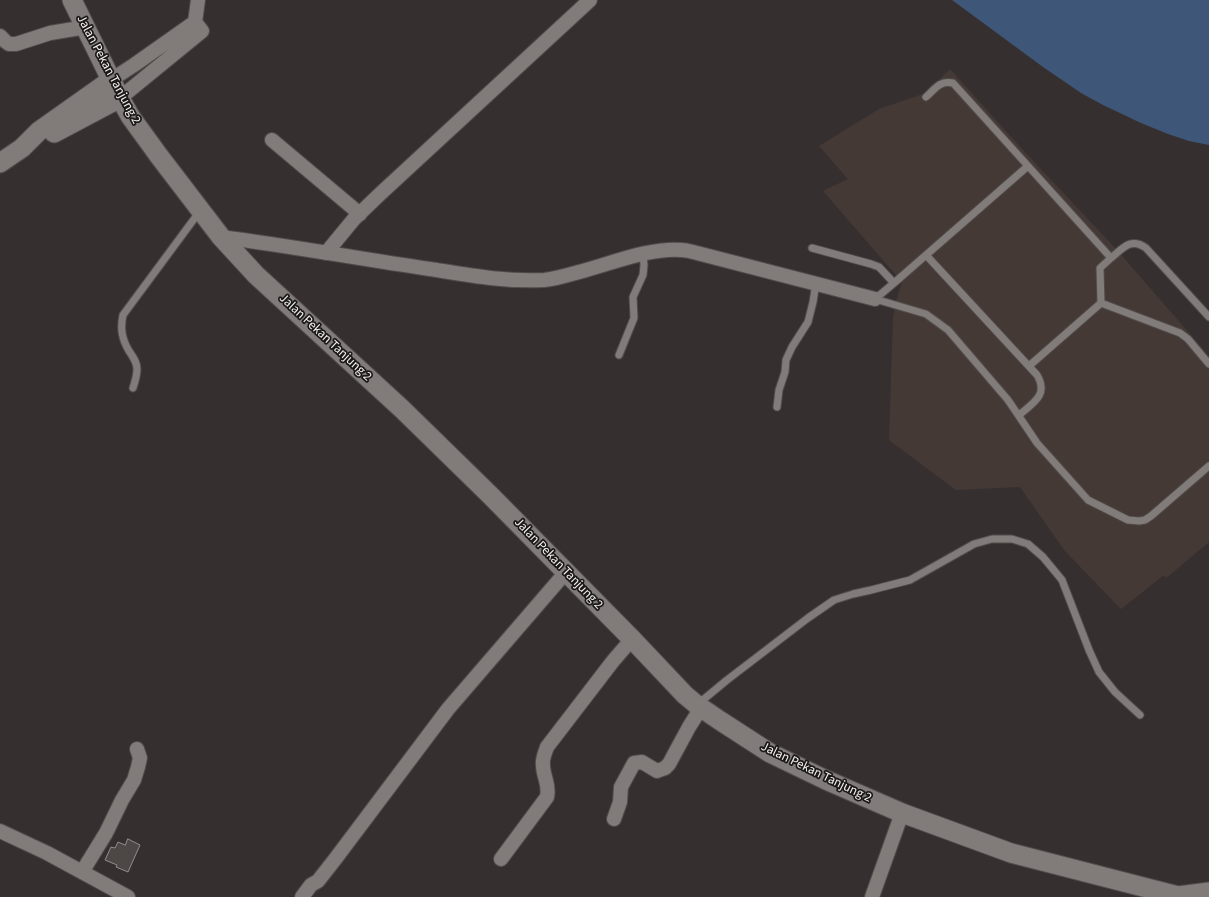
<!DOCTYPE html>
<html>
<head>
<meta charset="utf-8">
<style>
	body { margin:0 }
	canvas { display:block; background:#35302f }
</style>
</head>
<body>
<canvas width="1209" height="897"></canvas>
<script>
const context = document.querySelector('canvas').getContext('2d');
context.lineJoin = 'round';
function fillPath(path, color) {
  context.fillStyle = color;
  context.fill(path, 'evenodd');
}
function stroke(path, color, width, dash) {
  context.strokeStyle = color;
  context.lineWidth = width;
  context.lineCap = dash ? 'butt' : 'round';
  context.setLineDash(dash || []);
  context.stroke(path);
}
function label(font, color, halo, rows, align = 'center') {
  context.font = font + ' "Source Sans 3",sans-serif';
  context.lineWidth = 3.5;
  context.setLineDash([]);
  context.textBaseline = 'middle';
  context.strokeStyle = halo;
  context.fillStyle = color;
  for (const [text, x, y, turn = 0] of rows) {
    context.save();
    context.translate(x, y);
    context.rotate((+turn || 0) * Math.PI / 180);
    context.textAlign = isNaN(turn) ? turn : align;
    if (halo) context.strokeText(text, 0, 0);
    context.fillText(text, 0, 0);
    context.restore();
  }
}
fillPath(new Path2D(`
	M950 69 1022 149 1116 249 1209 356V542L1166 578 1164 575 1121 609 1065 551 1020 487 956 490 889 440 893 320 895 305 902 282 823 191 848 179 819 146 879 109 926 93Z`), '#453936');
fillPath(new Path2D(`
	M952 0H1209V145L1189 141 1168 134 1141 123 1103 105 1081 93 1043 67Z`), '#3e5678');
const building = new Path2D(`
	M128 839 140 845 128 872 116 867 117 865 105 860 111 847 115 848 118 842 125 845Z`);
fillPath(building, '#4d4846');
stroke(building, '#938c8b', 1);
const lane = new Path2D(`
	M1028 166 1111 258 1100 268 1101 303
	M812 248 871 264 879 267 894 283 875 299
	M926 255 1037 375C1049 395 1033 403 1019 415
	M1111 258C1123 248 1131 237 1146 248L1209 317
	M894 283 1028 166 953 83C940 80 935 89 926 97
	M875 299 926 314 948 330 1008 400 1037 443 1088 500 1128 520 1139 521 1145 520 1151 516 1209 466
	M1101 303 1180 333 1188 339 1209 364
	M619 355 634 318 633 297 643 275 644 265 643 254
	M1029 366 1101 303
	M133 388C135 382 137 375 137 369 137 362 133 357 129 351 122 339 120 329 123 315L200 211
	M777 407 779 390 785 372 786 360 792 347 808 322 813 302 816 283
	M698 704 727 680 808 618 834 600 853 594 871 590 910 580 974 544 992 539H1012L1028 544 1043 557 1062 580 1089 650 1099 672 1115 692 1140 715`);
const street = new Path2D(`
	M0 36 5 41 9 44H16L50 33 86 27
	M111 80 134 65 195 22
	M120 98 202 31 195 22 198 0
	M272 140 360 214
	M221 237C291 246 360 259 430 269 468 275 505 282 544 280 556 279 568 275 579 272 610 264 650 247 682 250 687 250 692 252 697 253L875 299
	M326 253 354 219 380 194 590 0
	M614 819 620 802 621 787 634 763 642 762 657 771 665 768 669 764 689 727 701 708
	M0 831 47 853 128 897
	M501 859 547 797C550 784 543 777 543 765 542 759 545 753 547 747L613 661 632 639
	M82 872 106 833 122 800 134 780 138 767 140 758 137 749
	M302 897 311 885 318 881 336 858 448 709 566 572
	M872 897 902 813`);
const secondary = new Path2D(`
	M72 0 120 98 130 116 159 156 221 237 256 275 402 409 490 495 632 639 685 695 697 705 719 720 770 753 826 780 902 813 1011 853 1178 896 1209 892
	M54 133 120 98
	M0 163 22 148 39 131 111 80`);
stroke(lane, '#504c4b', 9);
stroke(street, '#504c4b', 16);
stroke(secondary, '#504c4b', 21);
stroke(lane, '#817b79', 7);
stroke(street, '#817b79', 14);
stroke(secondary, '#817b79', 19);
label('13px', '#f5f2f1', '#1b1818', [
	["Jalan Pekan Tanjung 2",108,70,62],
	["Jalan Pekan Tanjung 2",325,338,43],
	["Jalan Pekan Tanjung 2",558,564,46],
	["Jalan Pekan Tanjung 2",816,773,26]
]);
</script>
</body>
</html>
